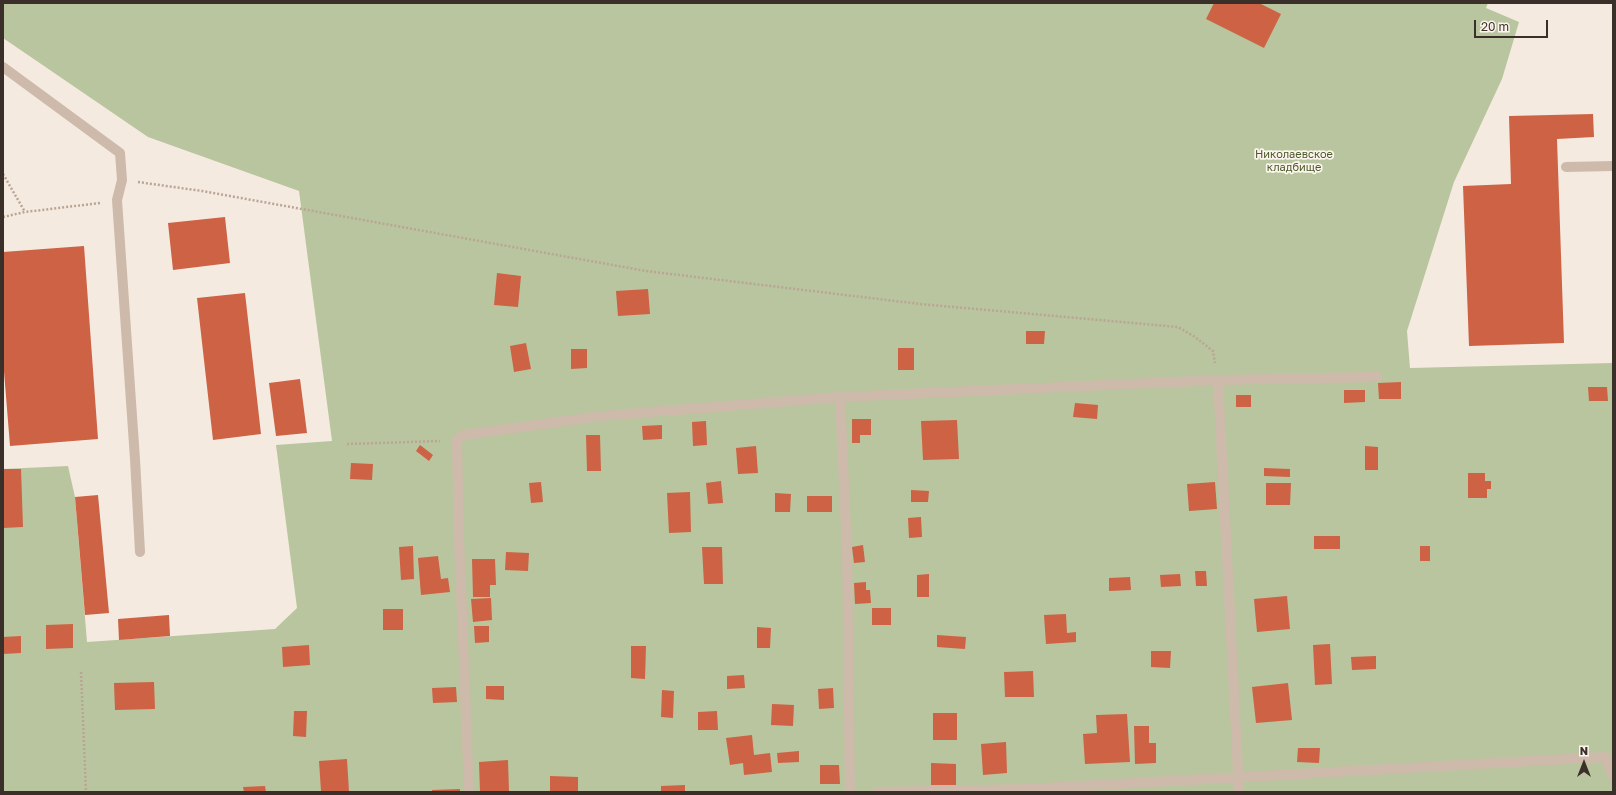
<!DOCTYPE html>
<html>
<head>
<meta charset="utf-8">
<style>
	body { margin:0 }
	#map { position:relative; width:1616px; height:795px; overflow:hidden; background:#f5eae0; font-family:"Golos Text",sans-serif }
	canvas { display:block }
	.frame { position:absolute; inset:0; border:4px solid #3b2f2a; pointer-events:none }
	.north { position:absolute; left:1564px; top:743px; width:40px; height:40px; -webkit-text-stroke:3px #fcf4ed; paint-order:stroke; rotate:0deg; font-size:11px; font-weight:700; line-height:16px; text-align:center; color:#3b2f2a }
	.north::after { content:''; display:block; margin:auto; width:14px; height:18px; background:#3b2f2a; clip-path:polygon(50% 0,100% 100%,50% 72%,0 100%) }
	.scale { position:absolute; left:1474px; top:20px; width:74px; height:18px; box-sizing:border-box; border:2px solid #3b2f2a; border-top:0; padding-left:5px; font-size:12px; line-height:14px; white-space:nowrap; color:#3b2f2a; -webkit-text-stroke:3px #fcf4ed; paint-order:stroke }
</style>
</head>
<body>
<div id="map">
<canvas width="1616" height="795"></canvas>
<div class="frame"></div>
<div class="north">N</div>
<div class="scale">20 m</div>
</div>
<script>
const context = document.querySelector('canvas').getContext('2d');
context.lineJoin = 'round';
function fillPath(path, color) {
  context.fillStyle = color;
  context.fill(path, 'evenodd');
}
function stroke(path, color, width, dash) {
  context.strokeStyle = color;
  context.lineWidth = width;
  context.lineCap = dash ? 'butt' : 'round';
  context.setLineDash(dash || []);
  context.stroke(path);
}
function label(font, color, halo, rows, align = 'center') {
  context.font = font + ' "Golos Text",sans-serif';
  context.lineWidth = 3.5;
  context.setLineDash([]);
  context.textBaseline = 'middle';
  context.strokeStyle = halo;
  context.fillStyle = color;
  for (const [text, x, y, turn = 0] of rows) {
    context.save();
    context.translate(x, y);
    context.rotate((+turn || 0) * Math.PI / 180);
    context.textAlign = isNaN(turn) ? turn : align;
    if (halo) context.strokeText(text, 0, 0);
    context.fillText(text, 0, 0);
    context.restore();
  }
}
fillPath(new Path2D(`
	M3 3H1488L1486 8 1519 22 1502 79 1454 182 1407 331 1410 368 1613 363V792H3V469L68 466 75 497 87 642 275 629 297 608 276 445 332 441 299 191 148 137 3 38Z`), '#b9c59e');
fillPath(new Path2D(`
	M1214 3H1259L1281 14 1264 48 1206 19Z
	M1593 114 1594 137 1557 139 1564 343 1469 346 1463 186 1511 184 1509 116Z
	M225 217 230 263 173 270 168 223Z
	M84 246 98 439 10 446 3 359V252Z
	M497 273 521 276 518 307 494 305Z
	M648 289 650 314 618 316 616 291Z
	M245 293 261 434 213 440 197 298Z
	M1026 331H1045L1044 344H1026Z
	M526 343 531 369 514 372 510 346Z
	M898 348H914V370H898Z
	M571 349H587V368L571 369Z
	M300 379 307 433 276 436 269 383Z
	M1401 382V399H1379L1378 383Z
	M1588 387H1607L1608 401H1589Z
	M1344 390H1365V402L1344 403Z
	M1236 395H1251V407H1236Z
	M1075 403 1098 405 1097 419 1073 417Z
	M852 419H871V435H860V443H852Z
	M957 420 959 459 923 460 921 421Z
	M706 421 707 445 693 446 692 422Z
	M662 425V439L643 440 642 426Z
	M586 435H600L601 471H587Z
	M420 445 433 455 429 461 416 451Z
	M756 446 758 473 738 474 736 448Z
	M1365 446 1378 447V470H1365Z
	M351 463 373 464 372 480 350 479Z
	M1264 468 1290 469V477L1264 476Z
	M3 469H21L23 527 3 528Z
	M1468 473H1485V481H1491V489H1487V498H1468Z
	M721 481 723 503 708 504 706 483Z
	M541 482 543 502 531 503 529 483Z
	M1215 482 1217 509 1189 511 1187 484Z
	M1266 483H1291L1290 505H1266Z
	M911 490 929 491 928 502H911Z
	M690 492 691 532 669 533 667 493Z
	M775 493 791 494 790 512H775Z
	M98 495 109 613 85 615 75 497Z
	M807 496H832V512H807Z
	M921 517 922 537 909 538 908 518Z
	M1314 536H1340V549H1314Z
	M863 545 865 562 854 563 852 547Z
	M413 546 414 579 401 580 399 547Z
	M1420 546H1430V561H1420Z
	M702 547H722L723 584H704Z
	M506 552 529 553 528 571 505 570Z
	M438 556 441 579 448 578 450 592 421 595 418 558Z
	M472 559H495L496 585H490V597H473Z
	M1195 571H1206L1207 586H1196Z
	M929 574V597H917V575Z
	M1180 574 1181 586 1161 587 1160 575Z
	M1130 577 1131 590 1109 591V578Z
	M866 582V590H870L871 603 855 604 854 583Z
	M1287 596 1290 629 1257 632 1254 599Z
	M491 598 492 620 473 622 471 599Z
	M872 608H891V625H872Z
	M383 609H403V630H383Z
	M1066 614 1067 633 1076 632V642L1046 644 1044 615Z
	M169 615 170 636 119 640 118 619Z
	M73 624V648L46 649V625Z
	M474 626H489V642L475 643Z
	M757 627 771 628 770 648H757Z
	M937 635 966 637 965 649 937 647Z
	M21 636V653L3 654V637Z
	M1330 644 1332 684 1315 685 1313 645Z
	M309 645 310 665 283 667 282 647Z
	M631 646H646L645 679 631 678Z
	M1151 651H1171L1170 668 1151 667Z
	M1376 656V669L1352 670 1351 657Z
	M1033 671 1034 697H1005L1004 672Z
	M744 675 745 688 727 689V676Z
	M154 682 155 709 115 710 114 683Z
	M1288 683 1292 720 1256 723 1252 687Z
	M486 686H504V700L486 699Z
	M456 687 457 702 433 703 432 688Z
	M833 688 834 708 819 709 818 689Z
	M662 690 674 691 673 718 661 717Z
	M772 704 794 705 793 726 771 725Z
	M294 711H307L306 737 293 736Z
	M717 711 718 730H698V712Z
	M933 713H957V740H933Z
	M1127 714 1130 762 1085 764 1083 734 1097 733 1096 715Z
	M1134 726H1149V743H1156V763L1135 764Z
	M752 735 754 755 770 753 772 772 744 775 743 763 730 765 726 738Z
	M1006 742 1007 773 983 775 981 744Z
	M1298 748H1320L1319 763 1297 762Z
	M799 751V762L778 763 777 753Z
	M347 759 349 792H317L321 791 319 761Z
	M508 760 509 792H480L479 762Z
	M931 763 956 764V785H931Z
	M820 765H839L840 784H820Z
	M550 776 578 777V792H550Z
	M685 785V792H661V786Z
	M265 786 266 792H244L243 787Z
	M460 789V792H432V790Z`), '#cd6245');
stroke(new Path2D(`
	M3 174 25 212
	M138 182 202 191 646 271 920 304 1178 327 1195 337 1213 351 1215 363
	M3 217 25 212 100 203
	M347 444 440 441
	M81 672 86 792`), '#baa494', 2.5, [2, 2]);
stroke(new Path2D(`
	M3 67 120 153 122 180 117 200 135 459 140 552
	M1566 167 1613 166
	M1218 380 1239 792
	M840 397 847 552 850 792
	M469 792 459 539 457 440 463 435 601 416 840 397 1218 380 1377 377
	M877 792 1026 789 1605 757 1613 776`), '#cebaaa', 10);
label('11px', '#4b5c2c', '#fcf4ed', [
	["Николаевское",1294,155],
	["кладбище",1294,168]
]);
</script>
</body>
</html>
